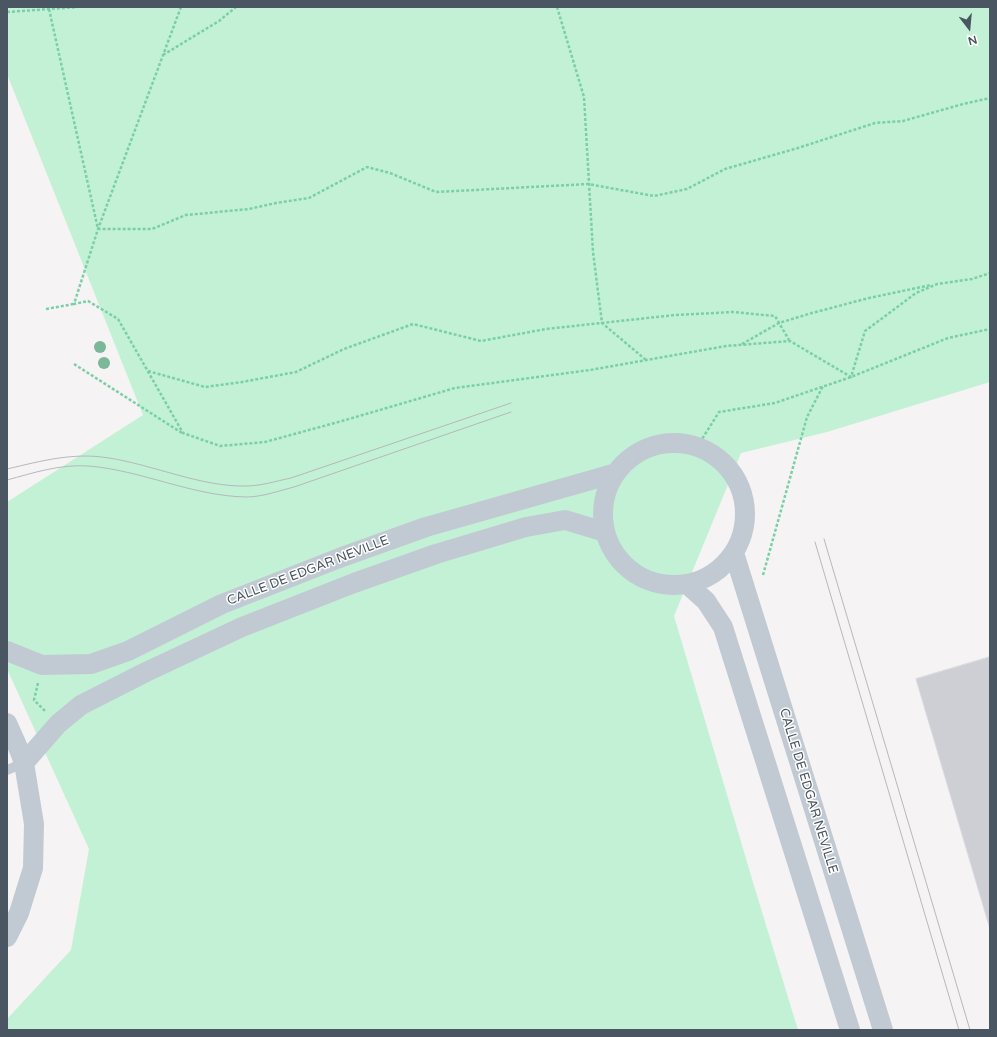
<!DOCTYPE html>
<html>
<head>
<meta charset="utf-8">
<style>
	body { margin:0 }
	#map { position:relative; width:997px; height:1037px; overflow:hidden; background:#f5f3f3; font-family:"Varela Round",sans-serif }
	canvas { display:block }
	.frame { position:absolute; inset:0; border:8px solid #4a5661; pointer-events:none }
	.north { position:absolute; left:949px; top:8px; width:40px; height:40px; -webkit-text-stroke:3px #fff; paint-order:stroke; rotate:164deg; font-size:11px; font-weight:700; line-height:16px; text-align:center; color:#4a5661 }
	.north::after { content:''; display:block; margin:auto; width:14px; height:18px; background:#4a5661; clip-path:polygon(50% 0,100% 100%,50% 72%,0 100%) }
</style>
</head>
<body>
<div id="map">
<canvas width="997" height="1037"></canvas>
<div class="frame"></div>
<div class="north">N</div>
</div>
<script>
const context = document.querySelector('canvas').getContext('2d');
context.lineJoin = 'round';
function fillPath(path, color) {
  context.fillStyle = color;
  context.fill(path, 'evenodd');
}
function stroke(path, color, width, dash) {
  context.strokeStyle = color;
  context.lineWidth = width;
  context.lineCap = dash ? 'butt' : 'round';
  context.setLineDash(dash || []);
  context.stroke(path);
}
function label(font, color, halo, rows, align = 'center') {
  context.font = font + ' "Varela Round",sans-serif';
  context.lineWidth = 3;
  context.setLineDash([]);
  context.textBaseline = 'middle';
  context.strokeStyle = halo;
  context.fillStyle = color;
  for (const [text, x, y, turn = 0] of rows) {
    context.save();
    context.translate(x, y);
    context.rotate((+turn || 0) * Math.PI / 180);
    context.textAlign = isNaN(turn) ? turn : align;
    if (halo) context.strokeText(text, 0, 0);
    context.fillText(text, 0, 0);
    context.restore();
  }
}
fillPath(new Path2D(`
	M7 7H990V382L827 432 741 453 674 616 755 889 798 1030H7V1019L71 950 89 849 7 669V502L143 415 7 74Z`), '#c3f1d5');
const building = new Path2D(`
	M990 657V929L916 679Z`);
fillPath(building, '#cdcfd5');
stroke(building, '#d7d9de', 1);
stroke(new Path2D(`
	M181 7 98 229 74 304 88 301 118 319 183 433 220 446 265 442 342 421 455 388 590 370 726 346 790 341 851 377 865 331 916 293 937 284 972 279 990 273
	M557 7 584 97 593 252 602 323 646 360
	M49 9 98 229H152L186 215 249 209 276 203 309 198 367 167 390 173 436 192 588 184 654 196 687 189 725 169 798 148 875 123 903 121 963 104 990 98
	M7 12 78 7
	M163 55 219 21 236 7
	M46 309 74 304
	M742 344 779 323 812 313 869 298 931 285
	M74 364 182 433
	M148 371 205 387 242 382 296 372 344 349 413 324 481 341 546 329 675 315 733 312 775 316 789 340
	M697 447 719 412 775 403 851 377 948 338 990 329
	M763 575 807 417 823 386
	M38 683 34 700 45 711`), '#7ad0a6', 2.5, [3, 2]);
stroke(new Path2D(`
	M7 770 24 763`), '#c1cad2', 10);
stroke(new Path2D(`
	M603 514a71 71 0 1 1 142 0a71 71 0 1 1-142 0Z
	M734 553 883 1030
	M687 584 706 601 723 627 850 1030
	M7 651 42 665 91 664 128 651 222 604 342 557 426 527 616 473
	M7 723 20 752 24 763 34 824 33 868 19 913 7 937
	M24 763 58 724 81 705 146 672 242 627 354 583 436 554 526 527 565 520 605 532`), '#c1cad2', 20);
stroke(new Path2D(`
	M7 469C41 461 74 452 109 458 154 465 201 487 246 486 261 486 276 481 291 478L511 403
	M7 480C33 473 60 464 88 466 141 470 192 496 246 497 262 497 278 491 294 487L511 412
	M824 539 970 1030
	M815 542 959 1030`), '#b5b8bd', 1);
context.fillStyle = '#7bb799';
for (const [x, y] of [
	[100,347],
	[104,363]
]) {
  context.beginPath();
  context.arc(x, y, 6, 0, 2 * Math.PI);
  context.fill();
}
label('13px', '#4a5661', '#fff', [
	["CALLE DE EDGAR NEVILLE",308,571,-21],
	["CALLE DE EDGAR NEVILLE",808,791,73]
]);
</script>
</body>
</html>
